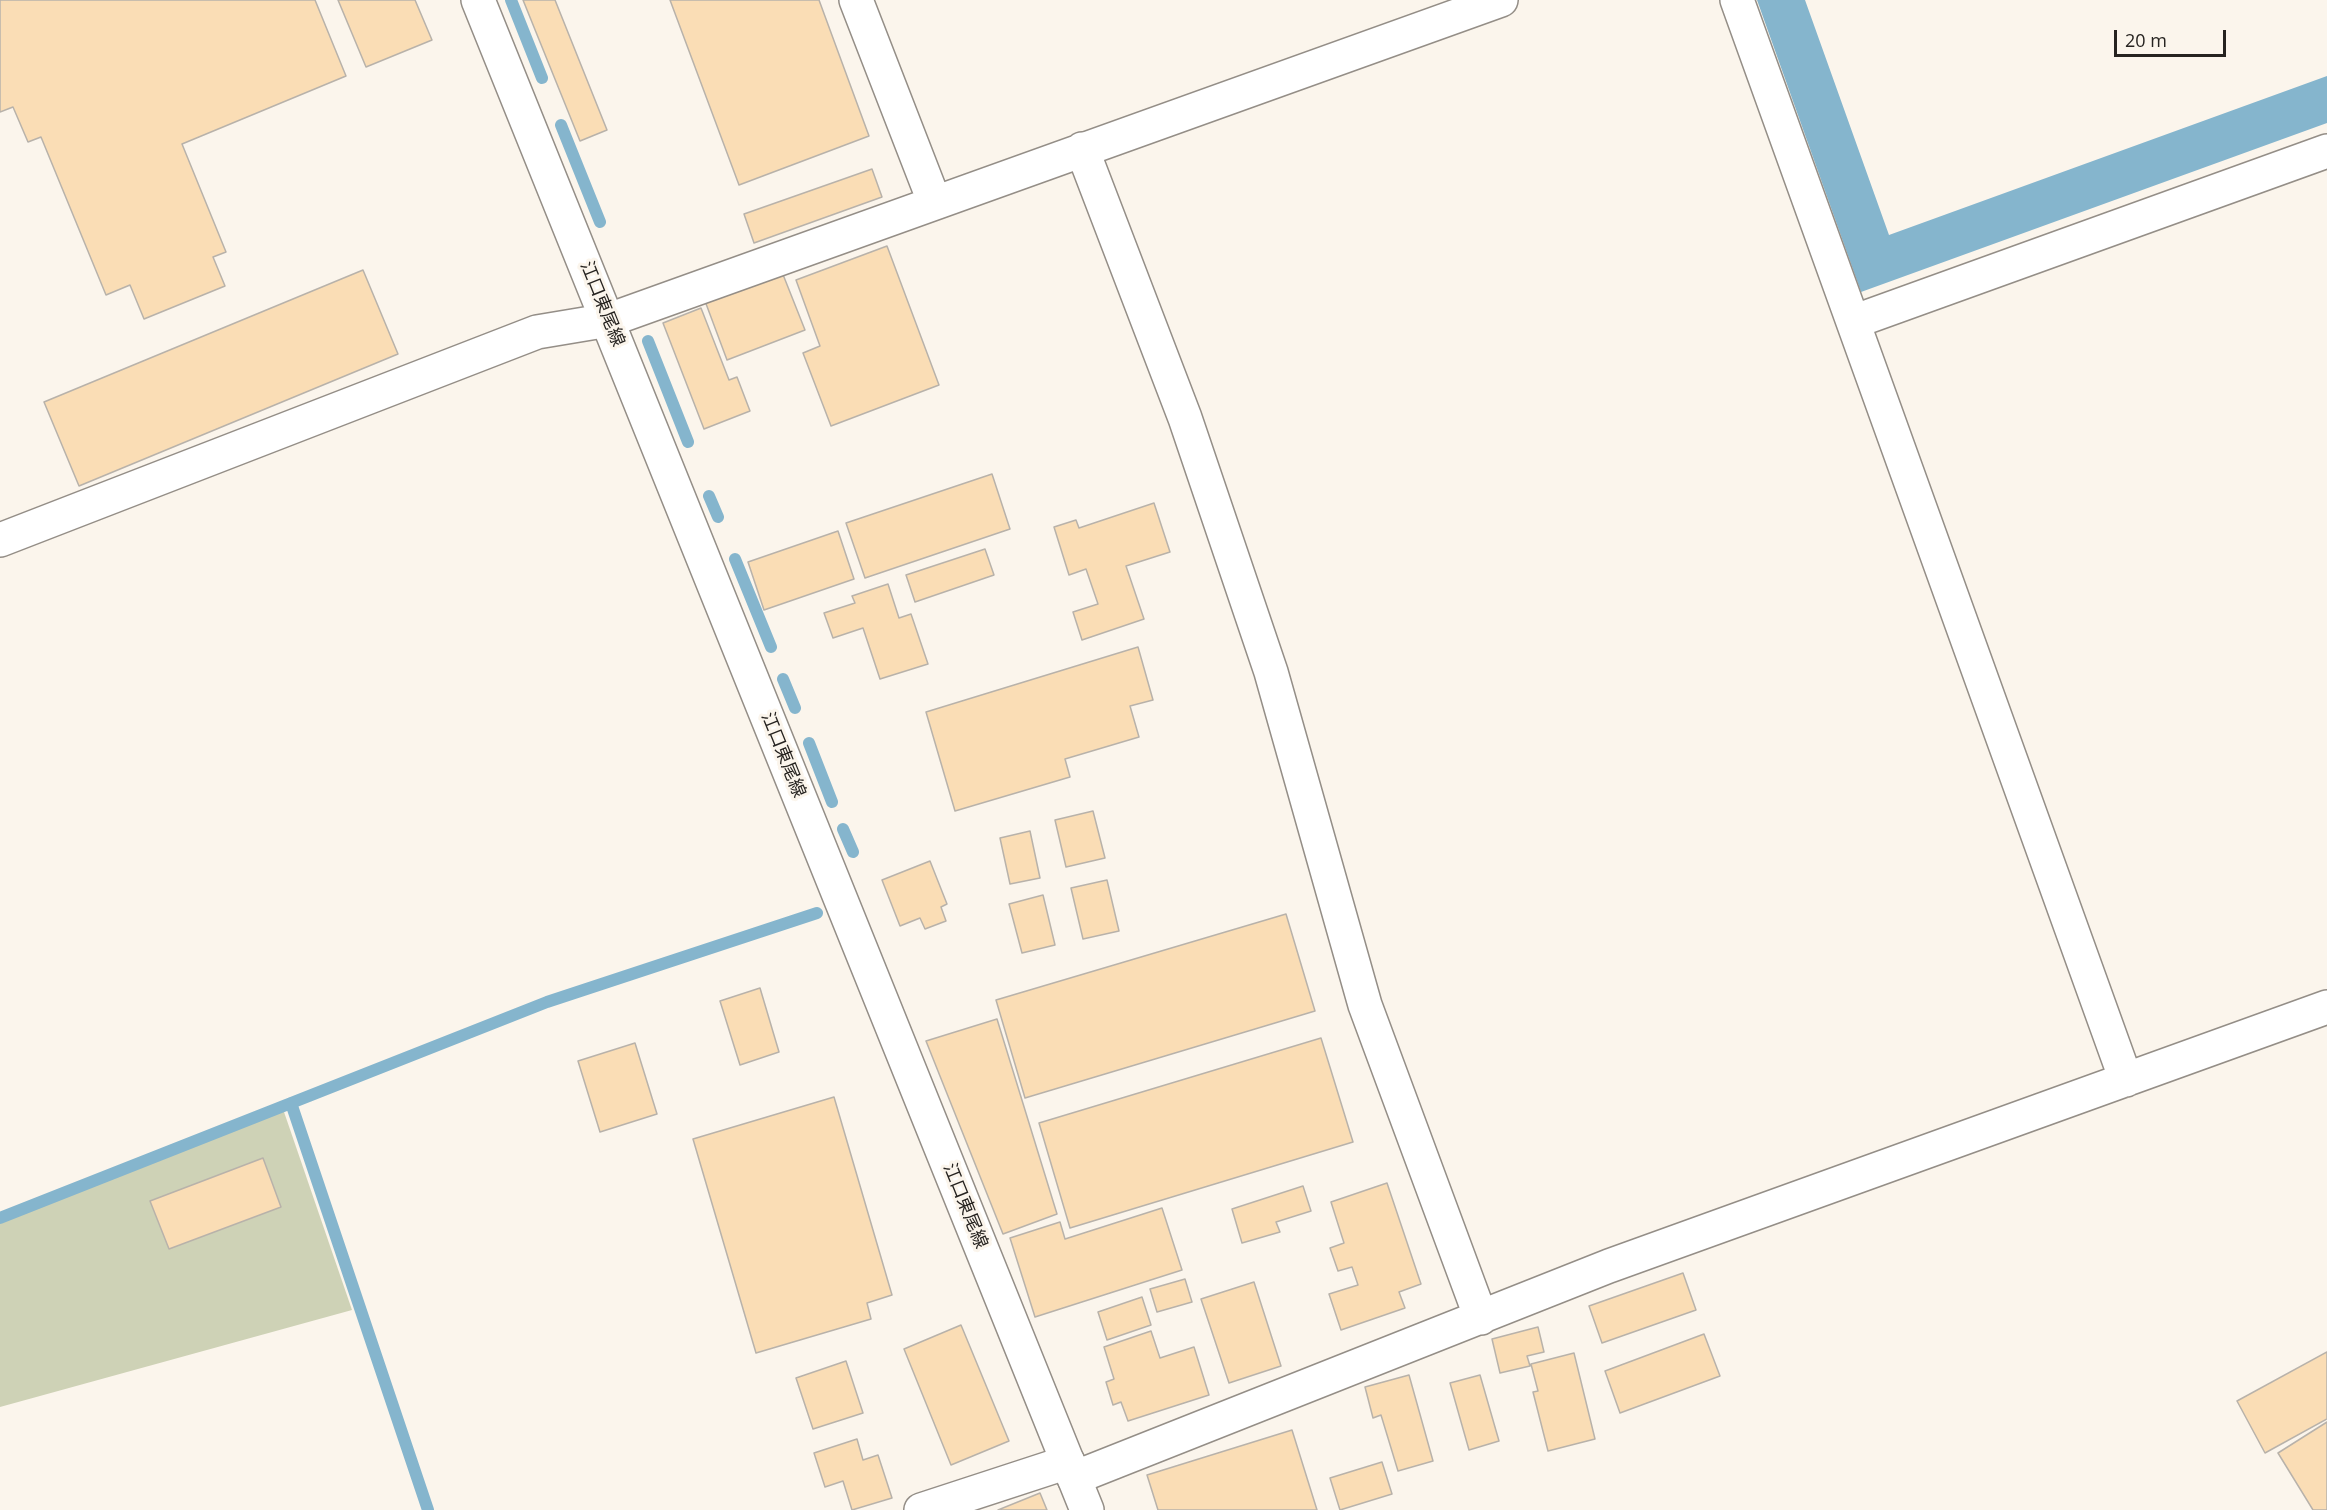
<!DOCTYPE html>
<html>
<head>
<meta charset="utf-8">
<style>
	body { margin:0 }
	#map { position:relative; width:2327px; height:1510px; overflow:hidden; background:#fbf5ec; font-family:"Open Sans",sans-serif }
	canvas { display:block }
	.scale { position:absolute; left:2114px; top:30px; width:112px; height:27px; box-sizing:border-box; border:3px solid #262320; border-top:0; padding-left:8px; font-size:18px; line-height:21px; white-space:nowrap; color:#262320; -webkit-text-stroke:4px #fbf5ec; paint-order:stroke }
</style>
</head>
<body>
<div id="map">
<canvas width="2327" height="1510"></canvas>
<div class="scale">20 m</div>
</div>
<script>
const context = document.querySelector('canvas').getContext('2d');
context.lineJoin = 'round';
function fillPath(path, color) {
  context.fillStyle = color;
  context.fill(path, 'evenodd');
}
function stroke(path, color, width, dash) {
  context.strokeStyle = color;
  context.lineWidth = width;
  context.lineCap = dash ? 'butt' : 'round';
  context.setLineDash(dash || []);
  context.stroke(path);
}
function label(font, color, halo, rows, align = 'center') {
  context.font = font + ' "Open Sans","Noto Sans JP",sans-serif';
  context.lineWidth = 6;
  context.setLineDash([]);
  context.textBaseline = 'middle';
  context.strokeStyle = halo;
  context.fillStyle = color;
  for (const [text, x, y, turn = 0] of rows) {
    context.save();
    context.translate(x, y);
    context.rotate((+turn || 0) * Math.PI / 180);
    context.textAlign = isNaN(turn) ? turn : align;
    if (halo) context.strokeText(text, 0, 0);
    context.fillText(text, 0, 0);
    context.restore();
  }
}
fillPath(new Path2D(`
	M283 1109 352 1310 0 1407V1220Z`), '#ced2b6');
fillPath(new Path2D(`
	M1757 0H1805L1889 235 2327 76V123L1861 292Z`), '#85b5cd');
stroke(new Path2D(`
	M511 0 542 78
	M561 125 600 222
	M648 341 688 442
	M709 496 718 517
	M735 559 771 647
	M783 679 795 708
	M809 743 832 802
	M843 829 853 852
	M291 1103 428 1510
	M0 1218 547 1002 817 913`), '#85b5cd', 12);
const building = new Path2D(`
	M0 0H315L346 76 182 144 226 252 213 257 225 286 144 319 130 285 106 295 41 137 28 142 13 107 0 112Z
	M338 0H415L432 40 366 67Z
	M523 0H555L607 130 580 141Z
	M670 0H819L869 136 739 185Z
	M872 169 882 197 754 243 744 214Z
	M887 246 939 385 831 426 803 353 820 346 796 280Z
	M363 270 398 354 79 486 44 402Z
	M782 272 805 330 727 360 705 301Z
	M701 308 729 380 737 377 750 411 704 429 663 323Z
	M992 474 1010 529 865 578 846 523Z
	M1154 503 1170 552 1126 566 1144 619 1082 640 1073 612 1098 604 1086 569 1069 575 1054 527 1076 520 1079 528Z
	M838 531 854 579 764 610 748 562Z
	M985 549 994 575 915 602 906 575Z
	M888 584 899 618 911 614 928 664 880 679 863 628 833 638 824 613 855 603 852 596Z
	M1138 647 1153 700 1130 706 1139 737 1065 759 1070 777 955 811 926 712Z
	M1093 811 1105 858 1066 867 1055 820Z
	M1030 831 1040 878 1010 884 1000 838Z
	M930 861 947 904 941 907 946 921 925 929 920 918 900 926 882 880Z
	M1107 880 1119 931 1083 939 1071 888Z
	M1043 895 1055 945 1022 953 1009 904Z
	M1286 914 1315 1011 1025 1098 996 1000Z
	M760 988 779 1052 740 1065 720 1001Z
	M997 1019 1057 1214 1003 1234 926 1041Z
	M1321 1038 1353 1142 1070 1228 1039 1123Z
	M635 1043 657 1114 600 1132 578 1061Z
	M834 1097 892 1295 867 1303 871 1319 756 1353 693 1139Z
	M263 1158 281 1207 169 1249 150 1201Z
	M1387 1183 1421 1284 1399 1292 1405 1308 1341 1330 1329 1294 1358 1285 1352 1267 1338 1271 1330 1248 1344 1243 1331 1202Z
	M1303 1186 1311 1211 1276 1222 1280 1232 1242 1243 1232 1209Z
	M1162 1208 1182 1270 1035 1317 1010 1238 1060 1222 1065 1239Z
	M1683 1273 1696 1310 1602 1343 1589 1306Z
	M1185 1279 1192 1302 1157 1312 1150 1289Z
	M1254 1282 1281 1366 1229 1383 1201 1299Z
	M1142 1297 1151 1325 1107 1340 1098 1312Z
	M961 1325 1009 1441 951 1465 904 1349Z
	M1538 1327 1544 1352 1527 1356 1530 1366 1500 1373 1492 1339Z
	M1151 1331 1160 1358 1194 1347 1209 1395 1128 1421 1121 1402 1113 1405 1106 1382 1114 1379 1104 1347Z
	M1704 1334 1720 1376 1620 1413 1605 1371Z
	M2327 1352V1419L2265 1453 2237 1401Z
	M1574 1353 1595 1439 1548 1451 1533 1392 1538 1391 1531 1364Z
	M846 1361 863 1413 813 1429 796 1378Z
	M1409 1375 1433 1461 1398 1471 1381 1415 1373 1418 1365 1387Z
	M1480 1375 1499 1441 1469 1450 1450 1383Z
	M2327 1422V1510H2313L2278 1453Z
	M1292 1430 1317 1510H1158L1147 1475Z
	M857 1439 863 1460 878 1455 892 1498 852 1510 843 1481 825 1487 814 1453Z
	M1382 1462 1392 1494 1340 1510 1330 1478Z
	M1040 1493 1047 1510H998Z`);
fillPath(building, '#faddb5');
stroke(building, '#b8b2aa', 1.5);
const street = new Path2D(`
	M856 0 934 201
	M1737 0 2126 1080
	M1082 149 1185 418 1271 672 1365 1005 1481 1318
	M1853 322 2327 151
	M0 540 537 332 609 320 1501 0
	M1074 1478 1609 1266 2327 1007
	M921 1510 1068 1462`);
const secondary = new Path2D(`
	M478 0 1087 1510`);
stroke(street, '#948e87', 36);
stroke(secondary, '#948e87', 36);
stroke(street, '#fff', 33);
stroke(secondary, '#fff', 33);
label('18px', '#262320', '#fbf5ec', [
	["江口東尾線",602,304,68],
	["江口東尾線",783,755,68],
	["江口東尾線",965,1206,68]
]);
</script>
</body>
</html>
